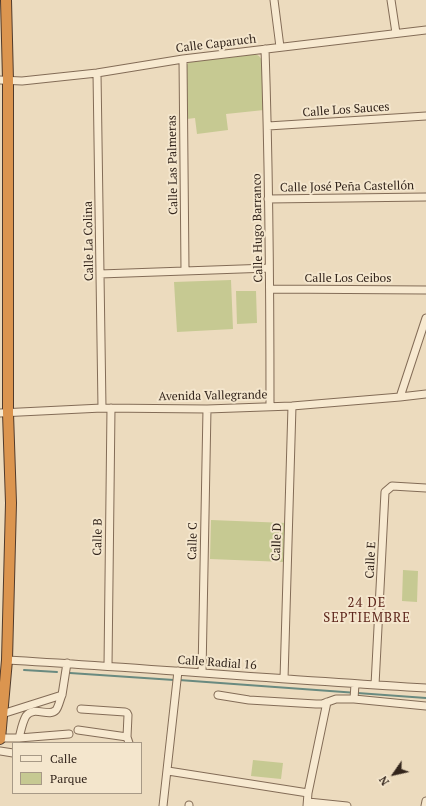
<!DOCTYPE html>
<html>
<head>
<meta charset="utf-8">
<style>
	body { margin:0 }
	#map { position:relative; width:426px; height:806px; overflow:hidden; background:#ecdbbe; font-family:"PT Serif",serif }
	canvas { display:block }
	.legend { position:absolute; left:12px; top:742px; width:130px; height:52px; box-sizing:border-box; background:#f4e6cd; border:1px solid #a79986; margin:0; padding:5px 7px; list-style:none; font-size:12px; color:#33251c }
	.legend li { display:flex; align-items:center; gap:8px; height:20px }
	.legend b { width:20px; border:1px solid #a79986 }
	.north { position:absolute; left:374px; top:754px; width:40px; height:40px; -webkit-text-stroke:3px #f4e6cd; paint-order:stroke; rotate:236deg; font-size:11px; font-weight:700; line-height:16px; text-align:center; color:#33251c }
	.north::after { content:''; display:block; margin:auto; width:14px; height:18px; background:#33251c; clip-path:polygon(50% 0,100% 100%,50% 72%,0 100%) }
</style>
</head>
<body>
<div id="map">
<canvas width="426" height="806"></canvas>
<ul class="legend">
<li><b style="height:5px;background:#f7e9d0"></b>Calle</li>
<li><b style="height:11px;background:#c6c992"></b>Parque</li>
</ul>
<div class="north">N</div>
</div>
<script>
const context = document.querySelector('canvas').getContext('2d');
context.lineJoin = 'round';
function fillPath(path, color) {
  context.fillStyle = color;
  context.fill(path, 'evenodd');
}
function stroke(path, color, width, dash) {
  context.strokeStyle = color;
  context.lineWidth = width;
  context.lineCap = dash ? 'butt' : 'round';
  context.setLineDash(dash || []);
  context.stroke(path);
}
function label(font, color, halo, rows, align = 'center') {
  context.font = font + ' "PT Serif",serif';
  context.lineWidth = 4;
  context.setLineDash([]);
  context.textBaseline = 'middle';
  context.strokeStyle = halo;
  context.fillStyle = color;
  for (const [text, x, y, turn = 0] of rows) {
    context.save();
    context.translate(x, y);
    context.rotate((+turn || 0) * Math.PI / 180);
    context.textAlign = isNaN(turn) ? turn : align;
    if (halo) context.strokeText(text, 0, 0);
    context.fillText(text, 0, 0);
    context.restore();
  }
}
fillPath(new Path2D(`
	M255 54 259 56 262 60 264 110 226 114 228 130 197 134 195 118 187 119 186 67 188 63 194 61Z
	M231 280 233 329 177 332 174 282Z
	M236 291H256L257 323 237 324Z
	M211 520 286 523 284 562 210 559Z
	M403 570 418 571 417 602 402 601Z
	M253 760 283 763 281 779 251 776Z`), '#c6c992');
stroke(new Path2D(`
	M24 670 57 672
	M70 673 174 680
	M179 680 426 698`), '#698a80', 2);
const minor = new Path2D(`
	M274 0 280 47
	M391 0 396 33
	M265 49C269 168 270 287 270 406
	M183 59 185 270
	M97 73 102 408
	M0 80 22 81 97 73 183 59 426 30
	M268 126 426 116
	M268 199 426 197
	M100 274 269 268
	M270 289 426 290
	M400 397 426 318
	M0 413 102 408 207 409 292 406 400 397 426 394
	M7 660C147 668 286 680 426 688
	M108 666 111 408
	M202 673 207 409
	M284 679 292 406
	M375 685 385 492 392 486 426 488
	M218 695 249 700 316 704H322L336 699H354L426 706
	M354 699 355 684
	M81 709 125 712 127 713 128 715 127 737 129 743
	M2 714 62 695 67 663
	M78 730 127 737
	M0 738H19L69 734
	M19 738C21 731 22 723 26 716 34 705 49 718 56 710 59 706 60 699 62 695
	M0 751 13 753
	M168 771 308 793
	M308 802 347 806
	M163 806 178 671
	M189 806V805
	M307 806 308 793 327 702
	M425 806 426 801`);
const highway = new Path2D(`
	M0 739 7 660 11 503 8 413V80L6 0`);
stroke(minor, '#836c57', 9);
stroke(highway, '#513b2c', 12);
stroke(minor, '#f7e9d0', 7);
stroke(highway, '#db954f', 10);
label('12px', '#33251c', '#f4e6cd', [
	["Calle Caparuch",216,44,-7],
	["Calle Los Sauces",346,110,-4],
	["Calle Las Palmeras",173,165,-91],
	["Calle José Peña Castellón",347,187,-1],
	["Calle Hugo Barranco",258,228,-91],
	["Calle La Colina",89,241,-91],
	["Calle Los Ceibos",348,279],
	["Avenida Vallegrande",213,396,-1],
	["Calle B",98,537,-89],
	["Calle C",193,541,-89],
	["Calle D",277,542,-88],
	["Calle E",371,560,-87],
	["Calle Radial 16",217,663,4]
]);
context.letterSpacing = '1px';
label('13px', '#5e261c', '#f4e6cd', [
	["24 DE",367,603],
	["SEPTIEMBRE",367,618]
]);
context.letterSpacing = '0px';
</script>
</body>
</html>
